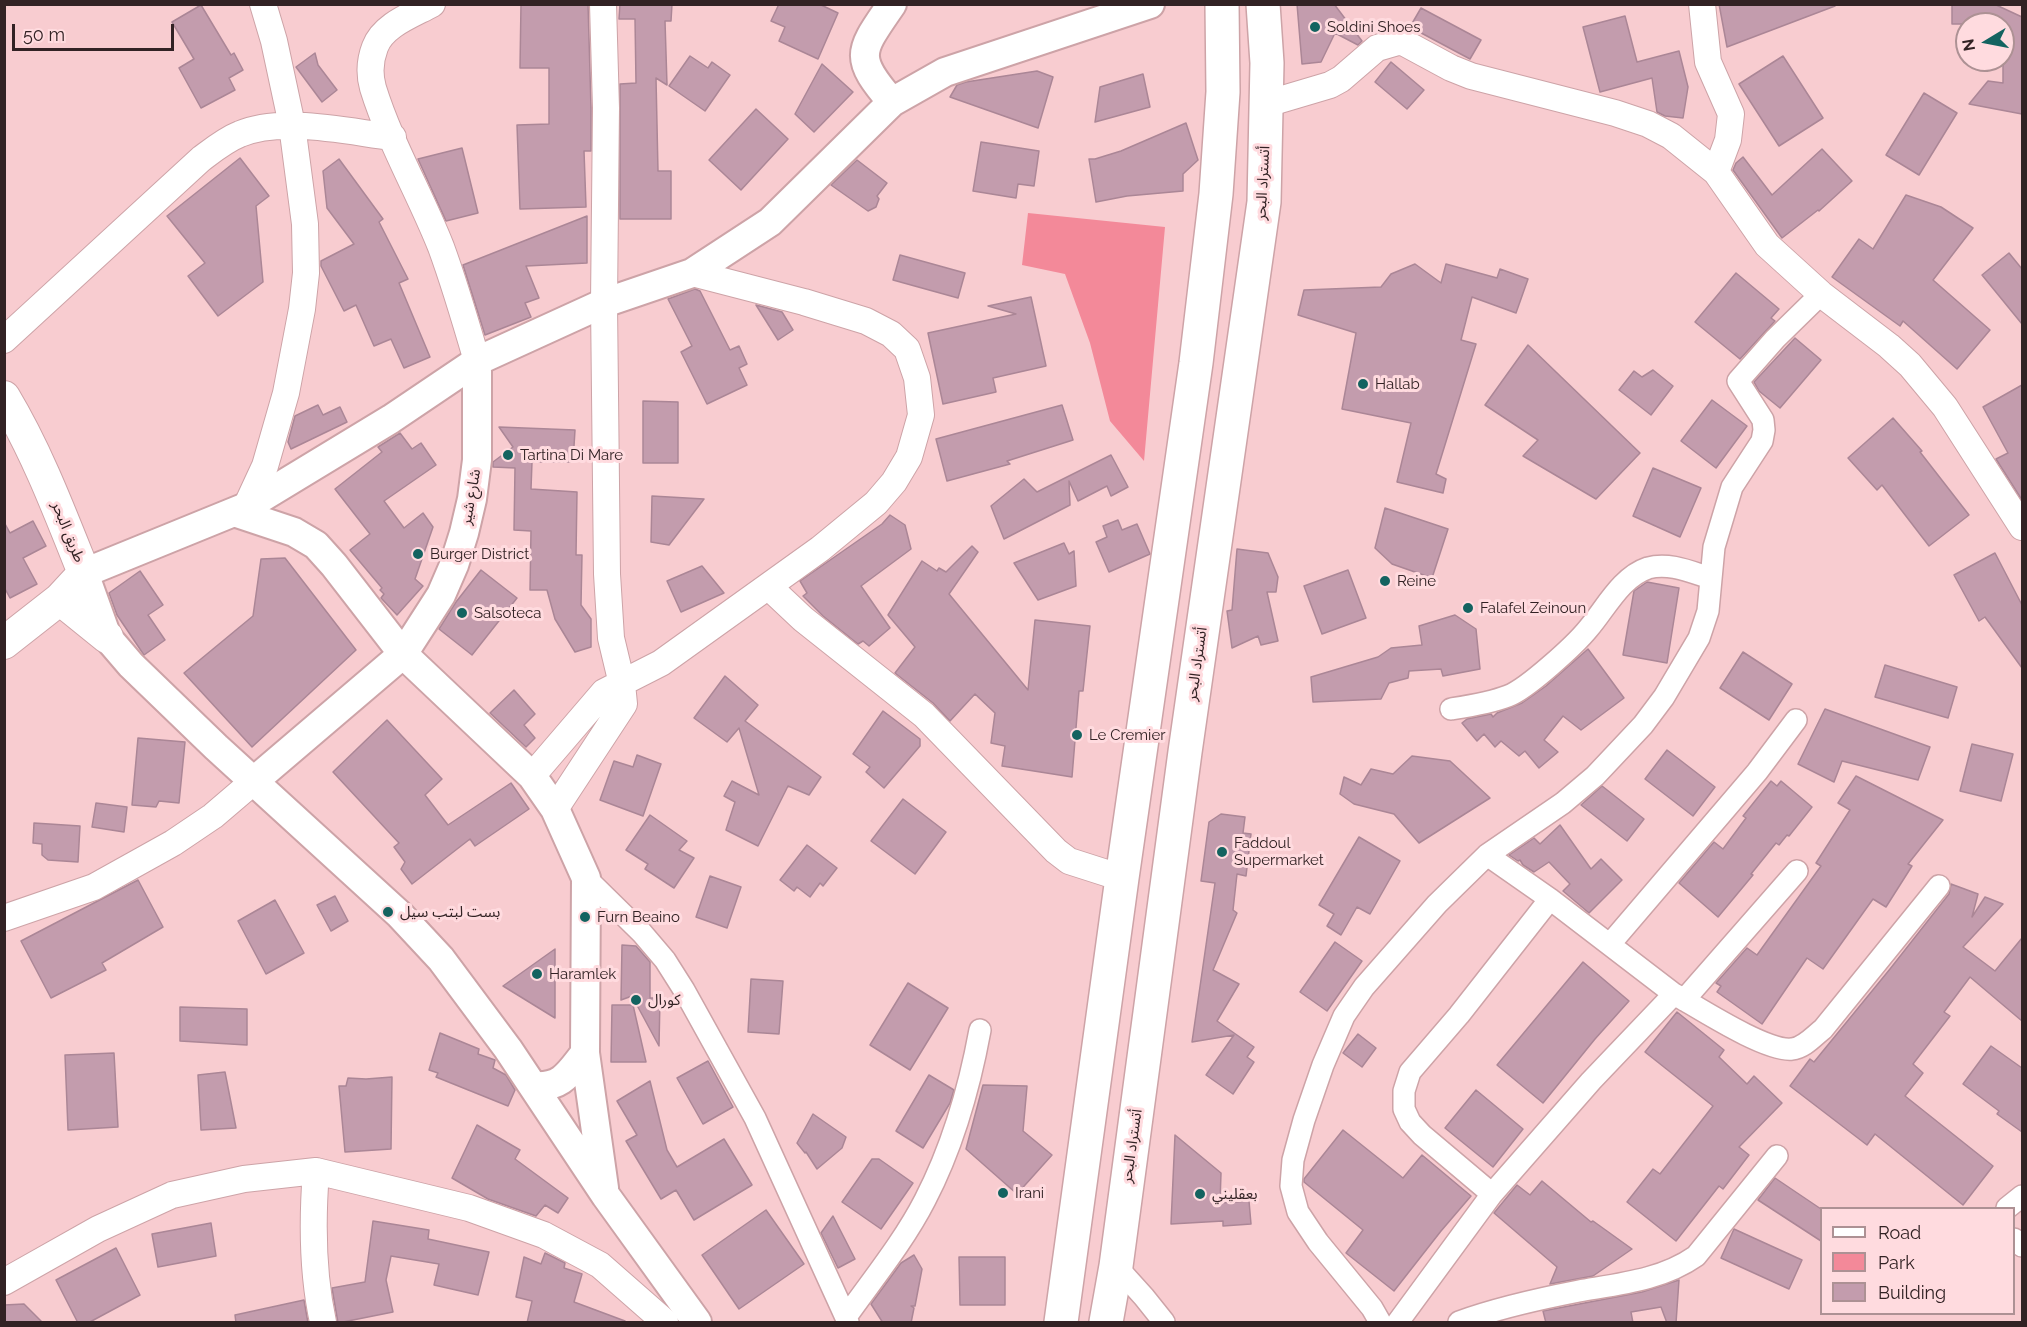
<!DOCTYPE html>
<html>
<head>
<meta charset="utf-8">
<style>
	body { margin:0 }
	#map { position:relative; width:2027px; height:1327px; overflow:hidden; background:#f8ccd0; font-family:Raleway,sans-serif }
	canvas { display:block }
	.frame { position:absolute; inset:0; border:6px solid #322224; pointer-events:none }
	.legend { position:absolute; left:1820px; top:1207px; width:195px; height:108px; box-sizing:border-box; background:#ffdbdf; border:2px solid #ad9194; margin:0; padding:8px 10px; list-style:none; font-size:18px; color:#322224 }
	.legend li { display:flex; align-items:center; gap:12px; height:30px }
	.legend b { width:30px; border:2px solid #ad9194 }
	.north { position:absolute; left:1955px; top:12px; width:60px; height:60px; box-sizing:border-box; background:#ffdbdf; border:2px solid #ad9194; border-radius:50%; rotate:260deg; font-size:16px; font-weight:700; line-height:24px; text-align:center; color:#322224 }
	.north::after { content:''; display:block; margin:auto; width:21px; height:27px; background:#146360; clip-path:polygon(50% 0,100% 100%,50% 72%,0 100%) }
	.scale { position:absolute; left:12px; top:24px; width:162px; height:27px; box-sizing:border-box; border:3px solid #322224; border-top:0; padding-left:8px; font-size:18px; line-height:21px; white-space:nowrap; color:#322224; -webkit-text-stroke:4px #ffdbdf; paint-order:stroke }
</style>
</head>
<body>
<div id="map">
<canvas width="2027" height="1327"></canvas>
<div class="frame"></div>
<ul class="legend">
<li><b style="height:8px;background:#fff"></b>Road</li>
<li><b style="height:16px;background:#f38999"></b>Park</li>
<li><b style="height:16px;background:#c39cad"></b>Building</li>
</ul>
<div class="north">N</div>
<div class="scale">50 m</div>
</div>
<script>
const context = document.querySelector('canvas').getContext('2d');
context.lineJoin = 'round';
function fillPath(path, color) {
  context.fillStyle = color;
  context.fill(path, 'evenodd');
}
function stroke(path, color, width, dash) {
  context.strokeStyle = color;
  context.lineWidth = width;
  context.lineCap = dash ? 'butt' : 'round';
  context.setLineDash(dash || []);
  context.stroke(path);
}
function label(font, color, halo, rows, align = 'center') {
  context.font = font + ' Raleway,"Noto Sans Arabic",sans-serif';
  context.lineWidth = 6;
  context.setLineDash([]);
  context.textBaseline = 'middle';
  context.strokeStyle = halo;
  context.fillStyle = color;
  for (const [text, x, y, turn = 0] of rows) {
    context.save();
    context.translate(x, y);
    context.rotate((+turn || 0) * Math.PI / 180);
    context.textAlign = isNaN(turn) ? turn : align;
    if (halo) context.strokeText(text, 0, 0);
    context.fillText(text, 0, 0);
    context.restore();
  }
}
fillPath(new Path2D(`
	M1028 213 1165 227 1144 461 1110 421 1090 343 1065 274 1022 265Z`), '#f38999');
const building = new Path2D(`
	M521 4H588L591 108V151H584L586 207 520 209 517 125 549 124V68H520Z
	M620 4H672L671 21H665L667 85 656 78 658 171H671V219H620V84L636 83 635 19H619Z
	M779 4H819L838 13 818 59 779 41 785 27 771 21Z
	M1297 4H1334L1362 41 1358 45 1335 33 1321 62 1302 64Z
	M1719 4H1835V6L1727 47Z
	M1952 4H1994L2022 17V114L1969 104 1988 81 2003 83V24H1952Z
	M201 5 231 55 234 53 243 70 229 78 235 90 201 108 179 68 194 59 172 22Z
	M1421 8 1481 40 1470 59 1410 27Z
	M1625 16 1637 62 1679 51 1688 87 1683 118 1665 116 1657 112 1652 78 1600 92 1583 27Z
	M315 53 318 65 337 90 322 102 296 67Z
	M690 56 708 68 712 62 730 75 705 111 669 86Z
	M1783 56 1823 118 1779 146 1739 84Z
	M1391 62 1424 90 1407 109 1375 82Z
	M822 64 853 92 814 132 795 114Z
	M1037 71 1053 77 1038 128 950 97 957 85 966 82Z
	M1143 74 1150 107 1095 122 1100 87Z
	M1924 93 1957 113 1919 175 1886 155Z
	M756 109 788 139 741 190 709 160Z
	M1186 123 1198 160 1183 174V191L1127 196 1096 202 1089 159H1095L1121 151Z
	M981 142 1039 151 1034 186 1018 184 1016 198 973 191Z
	M462 148 478 213 446 221 418 159Z
	M1822 149 1852 181 1819 211 1818 210 1782 238 1733 170 1736 163 1743 157 1772 195Z
	M240 158 269 196 256 206 263 282 218 316 188 276 205 263 167 216Z
	M339 159 383 219 379 222 408 279 399 283 430 357 404 368 391 339 374 346 356 305 344 311 321 266V261L354 244 327 208 323 171Z
	M857 160 887 183 877 196 879 199 876 207 868 211 831 185Z
	M1906 195 1941 207 1973 228 1933 280 1990 330 1957 369 1903 321 1900 326 1832 277 1859 239 1873 249Z
	M587 216V263L526 266 539 298 525 303 531 317 485 335 463 265Z
	M2009 253 2022 269V324L1982 275Z
	M900 255 965 273 958 298 893 280Z
	M1415 264 1441 283 1446 264 1497 278 1500 269 1528 279 1516 313 1472 297 1461 340 1476 344 1436 474 1446 479 1443 493 1397 482 1411 423 1342 409 1356 333 1298 315 1304 290 1381 287 1391 274Z
	M1736 273 1779 309 1771 318 1775 321 1740 359 1695 322Z
	M695 289 700 291 730 350 739 346 747 364 739 368 747 385 707 404 681 352 692 346 668 299Z
	M1031 297 1046 366 993 378 996 392 943 404 928 333 1016 314 988 306Z
	M756 305 782 312 793 330 778 340Z
	M1795 338 1821 360 1780 408 1759 391 1754 382Z
	M1528 345 1640 453 1596 499 1523 456 1538 440 1485 405Z
	M1653 370 1673 386 1651 415 1619 390 1634 371 1642 377Z
	M2022 385V500L1996 459 2008 453 1983 407Z
	M1712 400 1747 426 1716 468 1681 441Z
	M643 401 678 402V463H643Z
	M318 405 323 415 340 407 347 422 291 449 288 442 295 416Z
	M1062 405 1073 440 1007 461 1010 464 947 481 936 439Z
	M1893 418 1922 451 1920 452 1969 515 1929 546 1882 485 1877 490 1848 458Z
	M499 427 575 430 573 462H532L531 489 577 492 576 555H582L581 605 591 619V647L575 652 555 619 547 590H530L531 531 514 530 515 468 493 467V462L513 447Z
	M400 433 412 449 421 443 436 465 384 501 404 528 423 513 433 527 415 579 423 586 397 615 381 598 384 594 380 590 382 588 350 550 370 534 335 489 382 452 378 447Z
	M1111 455 1128 487 1111 496 1107 486 1078 501 1069 481 1070 505 1004 539 991 506 1024 479 1037 492Z
	M1653 468 1701 488 1680 537 1633 516Z
	M652 496 704 499 669 545 651 542Z
	M1385 508 1448 529 1432 578 1392 564 1375 548Z
	M890 515 905 525 911 549 861 586 890 628 869 646 863 641 858 644 823 616 803 596 807 593 800 581 882 524Z
	M1118 520 1122 530 1137 524 1150 554 1109 572 1096 542 1107 537 1103 526Z
	M33 521 46 546 23 558 37 584 10 598 4 587V522L10 533Z
	M1064 543 1069 554 1074 551 1076 586 1038 600 1014 563Z
	M972 546 978 552 949 594 1028 690 1035 620 1090 626 1083 691H1079L1072 777 1002 766 1005 746 991 743 995 713 975 694 950 721 933 703 895 673 915 647 888 615 922 561 937 571 939 568 946 572Z
	M1237 549 1268 553 1278 577 1276 592H1267L1278 641 1261 645 1258 636 1232 648 1227 611 1232 610Z
	M1995 553 2022 605V668L1985 617 1979 621 1954 575Z
	M285 558 356 650 252 747 184 673 253 616 261 559Z
	M702 566 724 593 681 612 667 581Z
	M481 570 517 598 472 655 439 629 456 602Z
	M1348 570 1366 618 1322 634 1304 586Z
	M140 571 163 605 148 615 165 640 144 655 117 615 109 593Z
	M1647 582 1679 588 1667 663 1623 655 1634 591Z
	M1455 615 1476 629 1480 669 1443 676 1441 669 1409 671 1408 678 1389 683 1381 699 1313 702 1311 677 1378 657 1391 648 1422 645 1419 626Z
	M1588 649 1624 698 1581 730 1563 716 1544 740 1558 752 1539 768 1525 751 1519 756 1501 741 1495 747 1484 734 1477 741 1462 723 1467 719 1491 714 1493 717 1497 713 1522 703 1546 686Z
	M1743 652 1792 684 1769 720 1720 688Z
	M1885 665 1957 687 1948 718 1875 697Z
	M725 676 758 705 745 721 821 777 809 795 788 786 758 846 726 830 735 802 724 796 732 781 759 795 739 728 727 742 694 718Z
	M514 690 535 714 524 725 535 738 526 747 490 713Z
	M1825 709 1930 747 1918 780 1842 761 1834 782 1798 764Z
	M883 711 920 739V746L884 788 866 772 870 767 853 754Z
	M387 720 442 779 425 795 448 825 511 783 529 809 475 846 470 839 412 884 401 869 405 862 394 847 399 843 333 772Z
	M138 738 185 742 179 803 159 801 156 807 132 805Z
	M1972 744 2013 754 2001 801 1960 791Z
	M1667 750 1715 787 1693 816 1645 779Z
	M637 755 661 764 643 816 600 800 614 761 633 767Z
	M1412 756 1450 761 1490 798 1419 843 1394 814 1354 804 1340 794 1344 777 1361 785 1371 769 1393 774Z
	M1856 776 1943 820 1908 864 1912 866 1886 907 1873 899 1823 969 1807 958 1762 1024 1717 992 1721 986 1716 983 1747 948 1757 955 1821 866 1816 863 1850 810 1838 803Z
	M1771 781 1777 786 1781 781 1812 807 1789 836 1787 835 1779 845 1776 843 1751 874 1753 875 1718 917 1679 883 1714 842 1723 849 1746 818 1743 816Z
	M1602 786 1644 819 1627 841 1581 805Z
	M903 799 946 832 915 874 871 841Z
	M96 803 127 807 124 832 92 827Z
	M1221 814 1245 817 1243 833 1251 834 1246 876 1237 874 1233 910 1237 913 1213 970 1239 984 1217 1021 1254 1047 1247 1057 1254 1062 1233 1094 1206 1075 1234 1035 1192 1042 1215 883 1201 881 1209 822Z
	M650 815 687 841 679 850 694 858 674 888 645 869 648 864 626 850Z
	M34 823 80 826 78 862 48 860 42 855V844L33 843Z
	M1560 825 1591 869 1601 859 1622 880 1589 913 1563 891 1570 884 1549 862 1534 872 1523 865 1520 860 1518 861 1509 855 1534 838 1540 844Z
	M1359 837 1400 861 1370 914 1357 907 1341 935 1327 926 1334 914 1319 905Z
	M807 845 837 868 823 886 820 883 810 897 797 887 794 891 780 880Z
	M710 876 741 887 727 928 696 917Z
	M138 880 163 927 102 963 106 970 51 998 21 941Z
	M1951 884 1978 894 1972 917 1985 897 2003 904 1963 947 1995 971 2022 938V1021L1970 977 1944 1012 1950 1016 1913 1064 1923 1073 1905 1096 1993 1166 1963 1205 1875 1134 1867 1145 1790 1086 1810 1059 1814 1062 1890 969 1949 894Z
	M335 896 348 921 331 931 317 905Z
	M275 900 304 953 266 974 238 921Z
	M1335 942 1362 961 1327 1011 1300 992Z
	M622 945 636 946 650 962V998H660L659 1046 632 996 621 1000Z
	M555 949V1018L503 986Z
	M1583 962 1629 1001 1595 1039 1543 1103 1497 1065Z
	M751 979 783 981 779 1034 748 1032Z
	M908 983 948 1008 910 1070 870 1045Z
	M612 1005H633L646 1062H611Z
	M180 1007 247 1009V1045L180 1041Z
	M1677 1012 1724 1050 1719 1057 1747 1084 1754 1076 1782 1103 1739 1147 1749 1155 1723 1189 1719 1186 1676 1241 1627 1202 1653 1169 1660 1174 1713 1106 1645 1052Z
	M440 1033 479 1049 478 1054 495 1060 493 1068 506 1075 515 1090 508 1106 436 1077 438 1073 429 1070Z
	M1358 1034 1376 1048 1362 1067 1343 1053Z
	M1991 1046 2022 1068V1132L1997 1114 1999 1111 1963 1084Z
	M114 1053 118 1127 68 1130 65 1055Z
	M708 1061 733 1107 703 1124 677 1078Z
	M225 1072 236 1128 201 1130 198 1075Z
	M929 1075 954 1090 950 1103 923 1148 896 1131Z
	M392 1077 391 1149 345 1152 339 1086H346L348 1078 366 1079Z
	M650 1081 667 1150 677 1167 724 1139 752 1185 694 1220 676 1190 661 1199 626 1141 637 1135 617 1101Z
	M983 1085 1027 1086 1023 1131 1052 1155 1017 1194 966 1149Z
	M1476 1090 1523 1129 1493 1167 1445 1128Z
	M813 1114 846 1137 842 1148 817 1169 806 1152 805 1153 797 1143Z
	M477 1125 520 1150 515 1159 568 1198 558 1213 545 1205 536 1216 488 1199 452 1178Z
	M1343 1130 1403 1178 1422 1155 1471 1196 1441 1231 1394 1291 1346 1253 1363 1230 1304 1182V1179Z
	M1175 1135 1221 1173 1220 1203 1249 1201 1251 1224 1223 1226V1221L1171 1224Z
	M872 1159H879L913 1183 881 1229 842 1202Z
	M1775 1178 1821 1209V1241L1758 1200Z
	M1542 1181 1591 1222 1593 1221 1632 1249 1593 1276 1550 1284 1557 1267 1494 1213 1517 1185 1530 1195Z
	M766 1210 804 1264 739 1309 702 1255Z
	M833 1216 855 1259 838 1268 821 1233Z
	M373 1221 429 1230 428 1239 489 1252 478 1295 434 1285 439 1264 391 1256 386 1280 393 1312 338 1323 332 1288 365 1282Z
	M211 1223 216 1256 158 1267 152 1234Z
	M1734 1229 1802 1260 1789 1289 1721 1258Z
	M116 1248 140 1295 88 1323H78L56 1280Z
	M545 1253 565 1263 564 1268 582 1274 574 1302 625 1321 624 1323H527L532 1301 516 1297 524 1257 541 1264Z
	M914 1255 922 1269 915 1306H911L914 1308 911 1323H883L871 1304 901 1263Z
	M959 1257H1005V1305H960Z
	M1679 1280 1676 1323H1667L1661 1307 1631 1312 1633 1323H1546L1543 1311 1642 1292Z
	M304 1300 308 1323H236L235 1315Z
	M24 1304 43 1323H4V1305Z`);
fillPath(building, '#c39cad');
stroke(building, '#ab8696', 1.5);
const minor = new Path2D(`
	M1451 709C1470 706 1490 703 1508 696 1527 689 1575 645 1588 629 1606 608 1621 577 1648 568 1669 562 1691 572 1710 578
	M586 878 642 933 665 960 684 990 755 1118 848 1322
	M1610 944 1757 772 1796 720
	M1674 994C1699 1008 1766 1052 1792 1049 1804 1048 1814 1036 1823 1029L1939 886
	M1684 1000 1797 871
	M1492 1194 1422 1135 1410 1122 1404 1109V1091L1410 1072 1459 1015 1550 899
	M2007 1208 2022 1196
	M2014 1239 2022 1246
	M1116 1266 1144 1297 1164 1322
	M846 1317C873 1279 904 1241 925 1200 953 1146 969 1090 980 1030
	M1380 1322 1372 1308 1318 1242 1298 1212 1291 1186 1293 1160 1304 1120 1323 1065 1344 1016 1364 987 1437 904 1487 855 1563 803 1595 776 1643 725 1664 697 1699 638 1708 611 1714 547 1732 487 1762 441 1764 430 1763 420 1738 381 1775 339 1821 294
	M1398 1322 1492 1194 1591 1081 1674 994 1550 899 1487 855
	M1459 1322C1497 1308 1538 1299 1579 1291 1619 1284 1662 1280 1696 1256L1777 1156`);
const tertiary = new Path2D(`
	M432 4C412 15 383 25 375 47 370 60 369 74 373 88 390 143 420 194 441 247 455 285 466 323 477 361
	M1702 4 1708 62 1731 114 1728 140 1716 172
	M1266 104 1330 85 1341 79 1377 48 1401 41 1451 68 1471 76 1615 113 1648 124 1671 136 1716 172 1767 245 1821 294 1889 346 1910 365 1945 407 2022 527
	M4 340 201 159C213 150 225 140 240 134 282 116 349 132 393 137
	M246 507 265 466 286 393 302 309 306 273 305 224 292 125 274 41 263 4
	M769 587 803 619 924 715 1056 851 1069 861 1122 878
	M532 776 604 692 661 663 820 549 876 503 894 482 909 457 921 415 917 378 907 349 891 334 866 321 804 302 692 273
	M555 809 624 704 622 684 611 638 607 574 604 303 606 108 603 4
	M4 918 94 887 173 843 213 816 254 781
	M316 1171C312 1222 312 1272 323 1322
	M4 1282 98 1229 172 1195 244 1179 316 1171 469 1208 544 1235 600 1265 665 1322`);
const secondary = new Path2D(`
	M892 4C860 51 852 56 892 102
	M234 512 294 532 316 545 334 565 403 654 532 776 555 809 586 878 585 1053 604 1188
	M254 781 403 654 441 595 454 565 464 533 472 499 477 460V361
	M534 1086C562 1088 569 1073 585 1053
	M697 1322 606 1196 508 1049 441 959 400 915 216 747 131 665 107 637 84 573 246 507 391 419 477 361 604 303 692 273 770 222 892 102 945 72 1150 4`);
const primary = new Path2D(`
	M4 397C37 452 60 513 84 573L60 599 4 643
	M60 599 107 637`);
const motorway = new Path2D(`
	M1061 1322 1122 878 1196 363 1216 194 1223 92 1222 4
	M1106 1322 1116 1266 1185 752 1264 202 1267 63 1263 4`);
stroke(minor, '#cda3a7', 24);
stroke(tertiary, '#cda3a7', 28);
stroke(secondary, '#cda3a7', 32);
stroke(primary, '#cda3a7', 34);
stroke(motorway, '#cda3a7', 36);
stroke(minor, '#fff', 21);
stroke(tertiary, '#fff', 26);
stroke(secondary, '#fff', 28);
stroke(primary, '#fff', 32);
stroke(motorway, '#fff', 33);
for (const [x, y, r, color] of [
	[1315,27,6,"#146360"],
	[1363,384,6,"#146360"],
	[508,455,6,"#146360"],
	[418,554,6,"#146360"],
	[1385,581,6,"#146360"],
	[1468,608,6,"#146360"],
	[462,613,6,"#146360"],
	[1077,735,6,"#146360"],
	[1222,852,6,"#146360"],
	[388,912,6,"#146360"],
	[585,917,6,"#146360"],
	[537,974,6,"#146360"],
	[636,1000,6,"#146360"],
	[1003,1193,6,"#146360"],
	[1200,1194,6,"#146360"]
]) {
  const dot = new Path2D();
  dot.arc(x, y, r, 0, 2 * Math.PI);
  context.fillStyle = color;
  context.fill(dot);
  stroke(dot, '#ffdbdf', 2);
}
label('15px', '#322224', '#ffdbdf', [
	["Soldini Shoes",1327,27],
	["Hallab",1375,384],
	["Tartina Di Mare",520,455],
	["Burger District",430,554],
	["Reine",1397,581],
	["Falafel Zeinoun",1480,608],
	["Salsoteca",474,613],
	["Le Cremier",1089,735],
	["Faddoul",1234,843],
	["Supermarket",1234,860],
	["بست لبتب سيل",400,912],
	["Furn Beaino",597,917],
	["Haramlek",549,974],
	["كورال",648,1000],
	["Irani",1015,1193],
	["بعقليني",1212,1194]
], 'left');
label('15px', '#322224', '#ffdbdf', [
	["أتستراد البحر",1263,183,-87],
	["شارع شير",471,497,-80],
	["طريق البحر",68,532,68],
	["أتستراد البحر",1197,664,-82],
	["أتستراد البحر",1132,1146,-82]
]);
</script>
</body>
</html>
